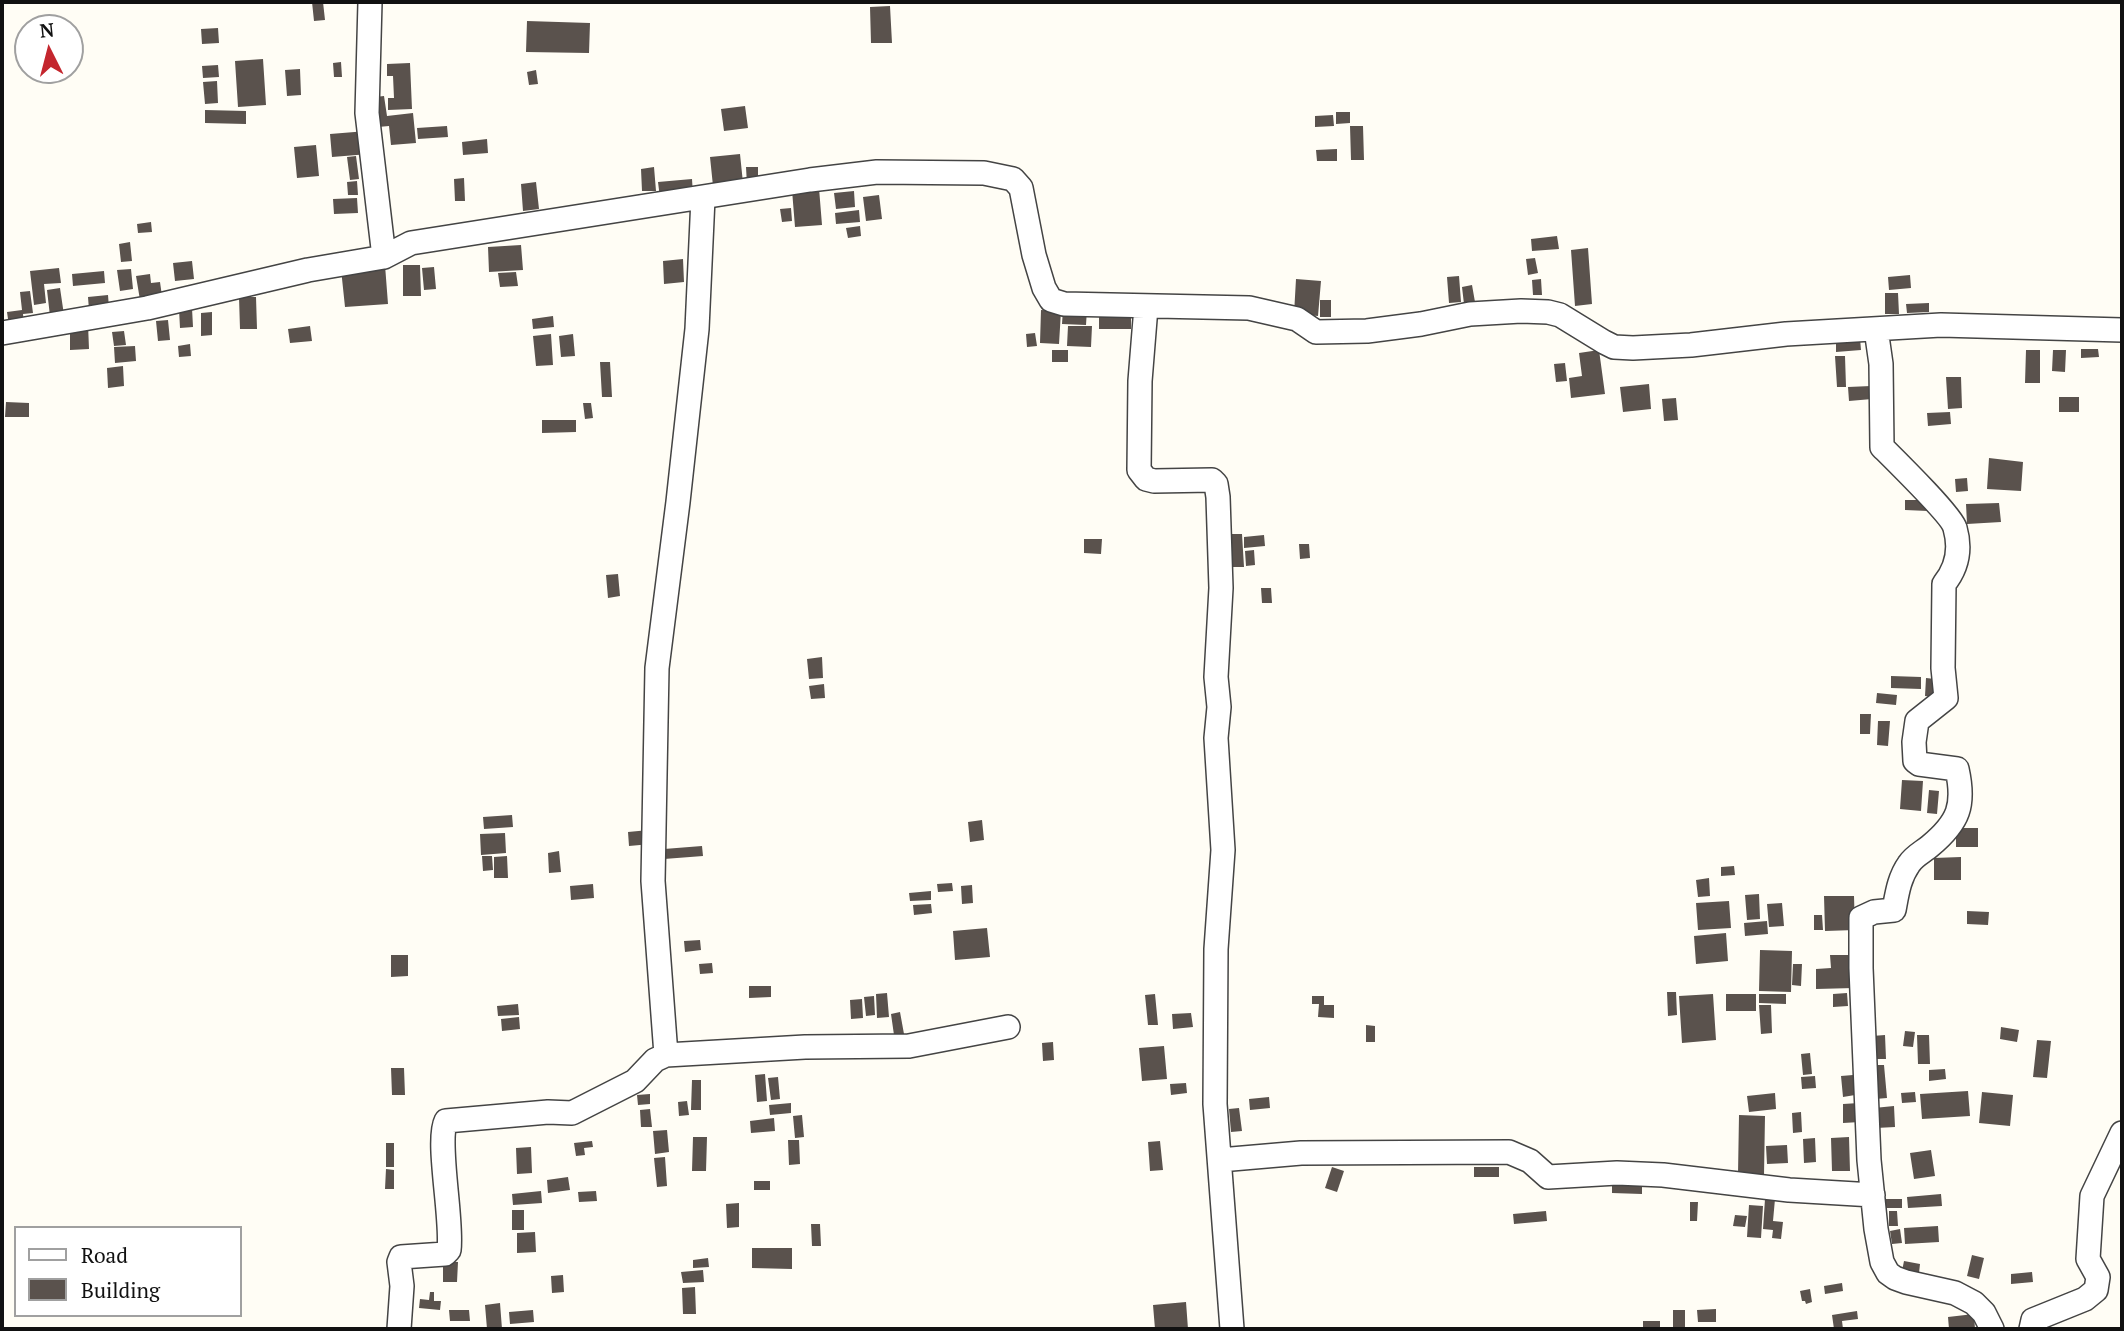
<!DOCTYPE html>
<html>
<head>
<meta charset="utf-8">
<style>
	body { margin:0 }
	#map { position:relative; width:2124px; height:1331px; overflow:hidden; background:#fffdf5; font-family:"PT Serif",serif }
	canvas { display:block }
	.frame { position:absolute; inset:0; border:4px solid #111; pointer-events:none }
	.legend { position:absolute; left:14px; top:1226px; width:228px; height:91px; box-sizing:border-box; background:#fff; border:2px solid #a0a0a0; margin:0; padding:9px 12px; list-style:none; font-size:21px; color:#111 }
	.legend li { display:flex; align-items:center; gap:14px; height:35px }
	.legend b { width:35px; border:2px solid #a0a0a0 }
	.north { position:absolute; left:14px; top:14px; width:70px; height:70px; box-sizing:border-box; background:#fff; border:2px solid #a0a0a0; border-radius:50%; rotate:354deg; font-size:19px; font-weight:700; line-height:28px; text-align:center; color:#111 }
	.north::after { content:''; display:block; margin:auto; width:24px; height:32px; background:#c4262e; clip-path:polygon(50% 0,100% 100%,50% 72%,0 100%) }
</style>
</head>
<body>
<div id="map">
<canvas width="2124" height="1331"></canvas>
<div class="frame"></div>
<ul class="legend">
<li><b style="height:9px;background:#fff"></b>Road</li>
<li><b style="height:19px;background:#5a524d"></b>Building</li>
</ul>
<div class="north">N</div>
</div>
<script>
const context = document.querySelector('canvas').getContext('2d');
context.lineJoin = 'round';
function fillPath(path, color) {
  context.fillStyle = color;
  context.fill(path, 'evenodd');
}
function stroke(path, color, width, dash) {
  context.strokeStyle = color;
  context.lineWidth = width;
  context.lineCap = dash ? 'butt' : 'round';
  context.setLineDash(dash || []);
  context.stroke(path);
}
fillPath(new Path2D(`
	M312 2H323L325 20 314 21Z
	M890 6 892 43H871L870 7Z
	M527 21 590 23 589 53 526 52Z
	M218 28 219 43 202 44 201 29Z
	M263 59 266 105 238 107 235 61Z
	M341 62 342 77H334L333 63Z
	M410 63 412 109 388 110V98H394L393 76H387V64Z
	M218 65 219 77 203 78 202 66Z
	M300 69 301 95 287 96 285 70Z
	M536 70 538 84 529 85 527 72Z
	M217 81 218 103 205 104 203 82Z
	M384 96 387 116 413 113 416 143 391 145 389 126 378 127 375 97Z
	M745 106 748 128 724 131 721 109Z
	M205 110 246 111V124L205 123Z
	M1336 112H1350V123L1336 124Z
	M1333 115 1334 126 1315 127V116Z
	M447 126 448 137 418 139 417 128Z
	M1350 126H1363L1364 160H1351Z
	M367 131 369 154 332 157 330 134Z
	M487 139 488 153 463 155 462 142Z
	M316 145 319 176 297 178 294 147Z
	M1337 149V161H1317L1316 150Z
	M740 154 743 183 713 186 710 157Z
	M356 156 359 179 350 180 347 157Z
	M654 167 656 191H642L641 169Z
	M746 167H758V185H747Z
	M464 178 465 201H455L454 179Z
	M692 179 693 195 660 198 658 182Z
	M357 181 358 195H348L347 182Z
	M536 182 539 209 523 211 521 184Z
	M819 188 822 225 795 227 792 190Z
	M854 191 855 207 836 209 834 193Z
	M879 195 882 219 866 221 863 197Z
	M357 198 358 213 334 214 333 199Z
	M791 208 792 221 782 222 780 209Z
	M859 210 860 222 836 224 835 213Z
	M151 222 152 232 138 233 137 224Z
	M860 226 861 236 848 238 846 228Z
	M1557 236 1559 249 1532 251 1531 239Z
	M130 242 132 261 121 262 119 244Z
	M521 245 523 270 489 272 488 247Z
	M1588 248 1592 304 1575 306 1571 250Z
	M1535 258 1538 273 1528 275 1526 259Z
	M683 259 684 282 664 284 663 261Z
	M192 261 194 279 175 281 173 263Z
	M385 265 388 304 345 307 341 269Z
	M403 265H420L421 296H403Z
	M434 267 436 289 424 290 422 268Z
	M59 268 61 283 44 284 46 303 34 305 30 271Z
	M131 269 133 289 120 291 117 270Z
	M104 271 105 283 73 286 72 274Z
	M516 272 518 286 500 287 498 273Z
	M150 274 151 283 160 282 162 296 140 300 136 276Z
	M1910 275 1911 288 1889 290 1888 277Z
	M1459 276 1461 302 1449 303 1447 277Z
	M1296 279 1321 281 1318 316 1294 314Z
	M1541 279 1542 295H1533L1532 280Z
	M1472 285 1475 302 1464 304 1462 287Z
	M60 288 64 315 50 316 47 290Z
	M30 291 33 313 23 314 24 324 9 326 7 312 22 310 20 292Z
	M1885 293H1898L1899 314H1885Z
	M108 295 109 308 89 310 88 297Z
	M239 297H256L257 329H240Z
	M1320 300H1331V317H1320Z
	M1929 303V312L1907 313 1906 304Z
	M192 308 193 327 180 328 179 309Z
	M1063 309H1087L1086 325 1062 324Z
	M1041 310 1061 311 1059 344 1040 343Z
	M212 312V335L201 336V313Z
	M553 316 554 327 533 329 532 319Z
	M1099 317H1131V329H1099Z
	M168 320 170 340 158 341 156 321Z
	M88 324 89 349 70 350V325Z
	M310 326 312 341 290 343 288 329Z
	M1068 326H1092L1091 347 1067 346Z
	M124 331 126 345 114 346 112 332Z
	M1035 333 1037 346 1027 347 1026 334Z
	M551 334 553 365 536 366 533 336Z
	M573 334 575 356 561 357 559 336Z
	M1860 338 1861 350 1836 352V339Z
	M190 344 191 356 179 357 178 346Z
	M135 346 136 361 115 363 114 347Z
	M2081 349H2098L2099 357 2081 358Z
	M1052 350H1068V362H1052Z
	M1599 350 1605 394 1571 398 1569 378 1582 376 1579 353Z
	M2026 350H2040V383H2025Z
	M2053 350H2066L2065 372 2052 371Z
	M1835 356H1845L1846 387H1837Z
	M600 362H610L612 397H602Z
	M1565 363 1567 381 1556 382 1554 364Z
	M123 366 124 386 108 388 107 368Z
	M1946 377H1961L1962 408 1948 409Z
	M1649 384 1651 409 1623 412 1620 387Z
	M1871 386 1872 399 1849 401 1848 387Z
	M2059 397H2079V412H2059Z
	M1676 398 1678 420 1664 421 1662 399Z
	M6 402 29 403V417H5Z
	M583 403H591L593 418 585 419Z
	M1950 412 1951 424 1928 426 1927 413Z
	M542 420H576V432L542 433Z
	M1989 458 2023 462 2021 491 1987 489Z
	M1967 478 1968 491 1956 492 1955 479Z
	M1905 500H1928V511L1905 510Z
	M1999 503 2001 522 1967 524 1966 504Z
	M1229 534H1242L1244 567H1231Z
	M1264 535 1265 546 1244 548V537Z
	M1084 539H1102L1101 554 1084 553Z
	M1299 544H1309L1310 558 1300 559Z
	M1254 550 1255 565 1246 566 1245 551Z
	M618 574 620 596 608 598 606 575Z
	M1261 588H1271L1272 603H1262Z
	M822 657 823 678 809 679 807 659Z
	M1891 676 1921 677V689L1891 688Z
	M1926 678 1935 679 1934 697 1925 696Z
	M824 684 825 698 811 699 809 686Z
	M1877 693 1897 695 1896 705 1876 703Z
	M1860 714H1871L1870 734H1860Z
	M1878 721H1890L1888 746 1877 745Z
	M1902 780 1923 781 1921 811 1900 809Z
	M1929 790 1939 791 1937 814 1927 813Z
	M512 815 513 827 484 829 483 817Z
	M982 820 984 840 970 842 968 822Z
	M1956 828H1978V847H1956Z
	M649 830 651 844 629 846 628 832Z
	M505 833 506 853 481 855 480 834Z
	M702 846 703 856 664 859V849Z
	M559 851 561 872 549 873 548 853Z
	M482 856H492L493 870 483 871Z
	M507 856 508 878H494V857Z
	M1961 857V880H1934V858Z
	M1734 866 1735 875 1721 876V867Z
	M1709 878 1710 896 1698 897 1696 880Z
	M952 883 953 891 938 892 937 884Z
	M593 884 594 898 571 900 570 886Z
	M972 885 973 903 962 904 961 886Z
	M931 891V900L910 901 909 893Z
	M1759 894 1760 919 1747 920 1745 895Z
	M1824 896H1854L1855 930 1825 931Z
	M1729 901 1731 928 1698 930 1696 903Z
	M1782 903 1784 926 1769 927 1767 904Z
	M931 904 932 913 914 915 913 905Z
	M1967 911 1989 912 1988 925 1967 924Z
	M1814 915H1822L1823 930H1814Z
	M1767 921 1768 934 1745 936 1744 923Z
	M987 928 990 957 955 960 953 931Z
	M1726 933 1728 961 1696 964 1694 936Z
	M700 940 701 950 685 952 684 941Z
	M1760 950 1792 951 1791 992 1759 991Z
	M391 955H408V976L391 977Z
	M1830 955H1853L1854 988 1816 989V969L1831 968Z
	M712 963 713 973 700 974 699 964Z
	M1793 964H1802L1801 986 1792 985Z
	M749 986H771V997L749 998Z
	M1667 992H1676L1677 1015 1668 1016Z
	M887 993 889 1017 877 1018 876 994Z
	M1847 993 1848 1006 1833 1007V994Z
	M1155 994 1158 1025H1148L1145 995Z
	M1713 994 1716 1040 1682 1043 1679 996Z
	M1726 994H1756V1011H1726Z
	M1759 994H1786V1004L1759 1003Z
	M874 996 875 1015 866 1016 864 997Z
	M1312 996H1324V1005H1334V1018L1318 1017 1319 1004H1312Z
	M862 999 863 1018 851 1019 850 1000Z
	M518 1004 519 1015 498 1016 497 1006Z
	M1759 1005H1771L1772 1033 1761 1034Z
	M900 1012 904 1034 894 1035 891 1014Z
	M1191 1013 1193 1027 1173 1029 1172 1014Z
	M519 1017 520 1029 502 1031 501 1019Z
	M1366 1025 1375 1026V1042H1366Z
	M2001 1027 2019 1030 2017 1042 2000 1039Z
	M1905 1031 1915 1032 1913 1047 1903 1046Z
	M1885 1035 1886 1059H1873L1872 1036Z
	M1917 1035H1929L1930 1064H1918Z
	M2037 1040 2051 1041 2047 1078 2033 1077Z
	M1053 1042 1054 1060 1043 1061 1042 1043Z
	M1164 1046 1167 1079 1142 1081 1139 1048Z
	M1810 1053 1812 1074 1803 1075 1801 1054Z
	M1873 1065H1884L1887 1098 1875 1099Z
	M391 1068H404L405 1095H392Z
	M1945 1069 1946 1079 1929 1081V1070Z
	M765 1074 767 1101 757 1102 755 1075Z
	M1853 1075 1855 1095 1843 1097 1841 1076Z
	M1815 1076 1816 1088 1802 1089 1801 1077Z
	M778 1077 780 1099 771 1100 768 1078Z
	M692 1080H701V1110H691Z
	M1186 1083 1187 1093 1171 1095 1170 1084Z
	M1968 1091 1970 1116 1922 1119 1920 1094Z
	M1915 1092 1916 1102 1902 1103 1901 1093Z
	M1982 1092 2013 1095 2010 1126 1979 1123Z
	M1775 1093 1776 1109 1749 1112 1747 1096Z
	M650 1094V1104L638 1105 637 1095Z
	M1269 1097 1270 1108 1250 1110 1249 1099Z
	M687 1101 689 1115 679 1116 678 1102Z
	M791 1103V1113L770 1115 769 1105Z
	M1859 1103 1860 1122 1843 1123V1104Z
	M1894 1106 1895 1127 1876 1128 1874 1108Z
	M1239 1108 1242 1131 1231 1132 1229 1109Z
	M650 1109 652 1127H641L640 1110Z
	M1801 1112 1802 1132 1793 1133 1792 1113Z
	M802 1115 804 1137 795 1138 793 1116Z
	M1739 1115 1765 1116 1764 1175 1738 1174Z
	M774 1118 775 1131 751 1133 750 1121Z
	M667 1130 669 1152 655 1154 653 1131Z
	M693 1137H707L706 1171H692Z
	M1849 1137 1850 1171H1832L1831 1138Z
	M1815 1138 1816 1162 1804 1163 1803 1139Z
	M788 1140H799L800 1164 789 1165Z
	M592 1141 593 1147 584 1148 585 1155 576 1156 574 1143Z
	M1160 1141 1163 1170 1150 1171 1148 1142Z
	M386 1143H394V1167H386Z
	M1787 1145 1788 1163 1767 1164 1766 1146Z
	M531 1147 532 1173 517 1174 516 1148Z
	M1931 1150 1935 1176 1914 1179 1910 1153Z
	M665 1157 667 1186 657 1187 654 1158Z
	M1332 1167 1344 1171 1337 1192 1325 1188Z
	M1474 1167H1499V1177H1474Z
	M386 1169 394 1170V1189H385Z
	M568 1177 570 1190 548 1193 547 1180Z
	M754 1181H770V1190H754Z
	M1612 1182H1642V1194L1612 1193Z
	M541 1191 542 1203 513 1205 512 1194Z
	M596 1191 597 1201 579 1202 578 1192Z
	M1941 1194 1942 1206 1908 1208 1907 1197Z
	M1765 1199H1775L1773 1221 1783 1222 1781 1239 1772 1238 1773 1230 1763 1229Z
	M1884 1199H1902V1208H1884Z
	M1690 1202H1698L1697 1221H1690Z
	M739 1203V1227L727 1228 726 1204Z
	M1749 1205 1763 1206 1761 1238 1747 1237Z
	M512 1210H524V1230H512Z
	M1546 1211 1547 1221 1514 1224 1513 1214Z
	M1889 1211H1897L1898 1226H1889Z
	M1735 1215 1747 1216 1745 1227 1733 1226Z
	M811 1224H820L821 1246H812Z
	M1938 1226 1939 1242 1905 1244 1904 1228Z
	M1900 1229 1902 1243 1892 1244 1890 1231Z
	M535 1232 536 1252 517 1253V1233Z
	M752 1248H792V1269L752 1268Z
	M1972 1255 1984 1258 1979 1279 1967 1276Z
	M708 1258 709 1267 693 1268V1260Z
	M443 1261 458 1262 457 1282H443Z
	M1904 1261 1920 1264 1919 1273 1902 1271Z
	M703 1270 704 1282 683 1283 681 1272Z
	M2032 1272 2033 1282 2011 1284V1274Z
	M563 1275 564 1292 552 1293 551 1276Z
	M1842 1283 1843 1291 1825 1294 1824 1286Z
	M695 1287 696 1314H683L682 1288Z
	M1810 1289 1812 1302 1806 1304 1805 1301H1802L1800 1291Z
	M430 1292H434V1301H441L440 1310 419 1308 420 1299 429 1300Z
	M1186 1302 1188 1329H1155L1153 1305Z
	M500 1303 502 1329H487L485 1305Z
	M1716 1309V1322H1698L1697 1310Z
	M449 1310H469L470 1321H450Z
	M533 1310 534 1322 510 1324 509 1312Z
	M1673 1310H1685V1329H1673Z
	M1857 1311 1858 1319 1842 1321 1843 1329H1834L1832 1315Z
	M1974 1314 1975 1329H1949L1948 1317Z
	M1643 1321H1660V1329H1643Z`), '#5a524d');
const street = new Path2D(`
	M370 2 367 113 384 257 411 243 810 180 877 172 984 173 1013 179 1021 188 1034 255 1044 288 1051 300 1064 304 1249 308 1297 319 1316 332 1367 331 1421 324 1470 314 1521 311 1548 312 1560 315 1604 342 1614 347 1633 348 1691 345 1786 334 1941 325 2122 330
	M1146 307 1140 381 1139 470 1146 479 1154 481 1212 480 1216 484 1218 497 1221 588 1216 677 1219 707 1216 738 1223 850 1216 949 1215 1104 1232 1329
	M1876 329 1881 364 1882 447C1895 460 1952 516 1955 528 1961 549 1957 568 1944 584L1943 668 1946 698 1917 721 1914 742 1915 761 1919 764 1957 769C1965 805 1959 822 1930 846 1923 852 1914 856 1909 864 1899 878 1897 894 1894 910L1874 912 1861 918V968L1869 1160 1876 1229 1882 1262 1888 1273 1895 1278 1906 1282 1955 1293 1974 1303 1984 1313 1992 1329
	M2 333 147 308 308 270 384 257
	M666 1055 805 1047 909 1046 1008 1027
	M1220 1160 1301 1153 1509 1152 1530 1161 1548 1177 1617 1173 1663 1175 1789 1190 1873 1195
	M399 1329 402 1286 399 1262 401 1257 445 1254 449 1250C453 1220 436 1141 446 1121L548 1112 572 1113 635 1081 655 1060 666 1055 653 881 657 668 678 502 697 329 703 198
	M2031 1329 2033 1320 2085 1299 2096 1290 2098 1277 2088 1259 2092 1196 2122 1133`);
stroke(street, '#444', 26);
stroke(street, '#fff', 23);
</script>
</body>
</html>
